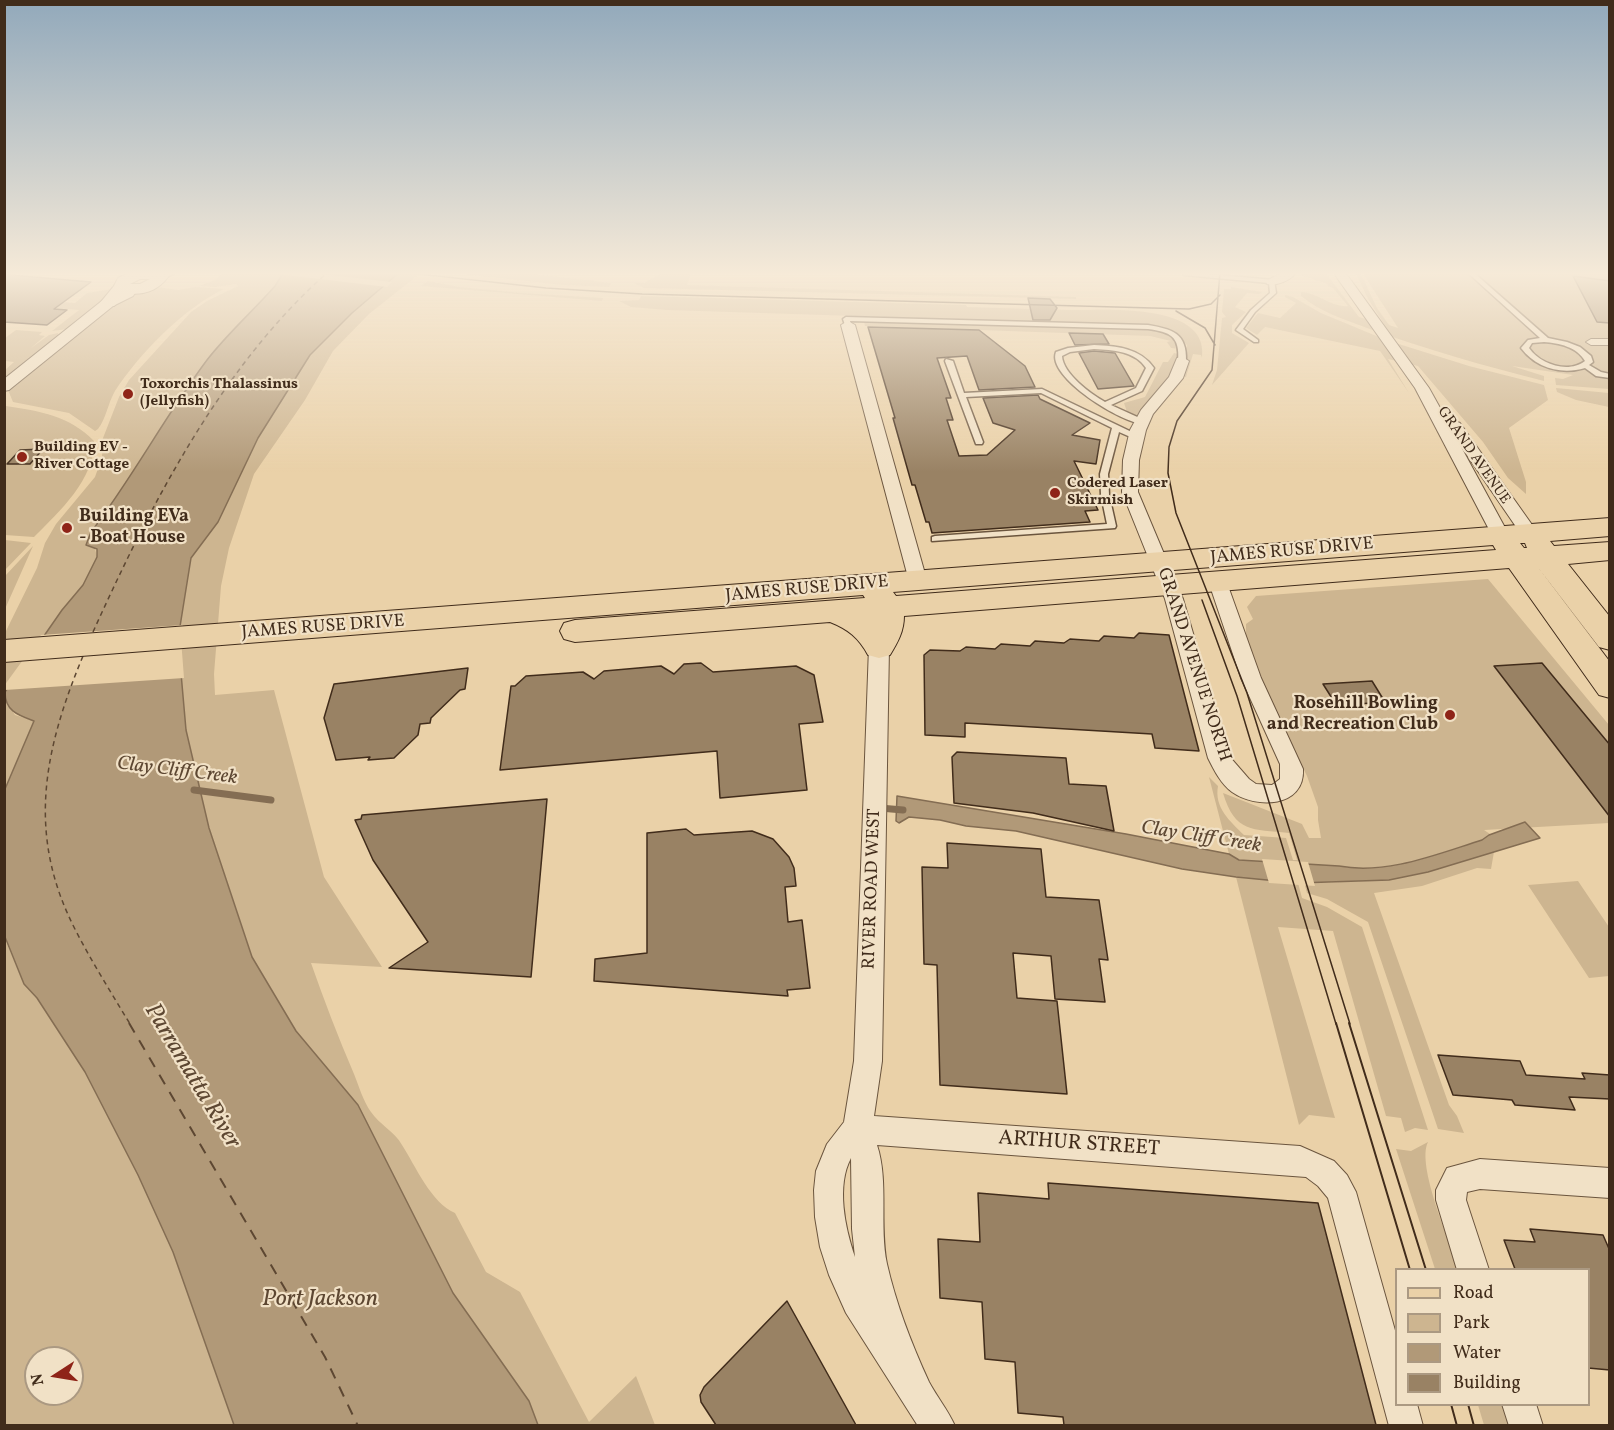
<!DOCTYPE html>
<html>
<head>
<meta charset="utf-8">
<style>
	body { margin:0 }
	#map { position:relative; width:1614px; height:1430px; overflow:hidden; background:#ead1a8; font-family:Vollkorn,serif }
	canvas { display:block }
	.frame { position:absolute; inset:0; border:6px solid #412c1b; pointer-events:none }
	.legend { position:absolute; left:1395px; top:1268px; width:195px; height:138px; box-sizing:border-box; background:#f1e1c6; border:2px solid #ab9982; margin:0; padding:8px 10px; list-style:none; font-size:18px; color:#412c1b }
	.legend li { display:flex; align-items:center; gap:12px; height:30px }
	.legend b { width:30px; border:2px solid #ab9982 }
	.north { position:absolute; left:24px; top:1346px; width:60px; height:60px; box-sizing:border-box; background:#f1e1c6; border:2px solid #ab9982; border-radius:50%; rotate:258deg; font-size:16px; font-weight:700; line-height:24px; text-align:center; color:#412c1b }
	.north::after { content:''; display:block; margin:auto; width:21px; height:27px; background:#8f2418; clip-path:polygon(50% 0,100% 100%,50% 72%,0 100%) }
</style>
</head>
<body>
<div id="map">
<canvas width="1614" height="1430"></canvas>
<div class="frame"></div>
<ul class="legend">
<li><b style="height:8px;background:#ead1a8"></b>Road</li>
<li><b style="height:16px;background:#cdb590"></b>Park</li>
<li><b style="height:16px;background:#b19978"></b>Water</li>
<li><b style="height:16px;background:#998264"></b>Building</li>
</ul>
<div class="north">N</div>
</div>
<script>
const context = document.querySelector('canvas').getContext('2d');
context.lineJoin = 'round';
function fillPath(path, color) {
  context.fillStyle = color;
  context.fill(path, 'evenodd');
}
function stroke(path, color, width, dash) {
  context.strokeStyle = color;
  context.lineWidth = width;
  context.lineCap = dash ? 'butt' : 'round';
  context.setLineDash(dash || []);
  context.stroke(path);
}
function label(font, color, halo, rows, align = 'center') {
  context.font = font + ' Vollkorn,serif';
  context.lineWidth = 4.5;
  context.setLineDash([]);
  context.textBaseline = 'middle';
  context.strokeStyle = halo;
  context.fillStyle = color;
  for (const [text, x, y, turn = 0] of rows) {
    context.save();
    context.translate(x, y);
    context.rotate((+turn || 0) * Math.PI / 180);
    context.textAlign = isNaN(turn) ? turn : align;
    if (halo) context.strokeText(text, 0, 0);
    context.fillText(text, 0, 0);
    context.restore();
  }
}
fillPath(new Path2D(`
	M212 272 282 273 276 286C253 311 227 334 207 360 165 416 133 477 91 532L97 557 83 585 62 610 5 692V633L37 568 45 543 56 524 95 477 102 457 103 438 119 397 129 380 191 312 207 301 238 286 236 284 216 287 199 286 215 280 223 273Z
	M400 272H422L369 314 333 351 305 400 254 474 229 548 221 586 214 674 215 695 274 690 324 877 382 967 311 963C324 1000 338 1037 354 1074 359 1086 363 1101 371 1112 379 1124 395 1132 402 1145 415 1165 431 1203 455 1213L486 1272 520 1292 589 1422 636 1376 655 1425H538L529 1401 453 1293 358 1105 296 1031 252 957 209 828 186 730 178 638 191 558 218 522 258 438 310 355 352 313Z
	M444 272H516L611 283 609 287 563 285Z
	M664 272H691L687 285 1076 297V299L644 288 634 283H644Z
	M1303 272H1325L1359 317 1384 324 1368 299 1355 272H1360L1377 308 1389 325 1398 328 1362 272H1609V389L1556 385 1555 378 1563 379 1573 375 1512 366 1544 376V381C1484 366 1425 349 1367 328 1344 319 1320 312 1301 296V292C1317 292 1332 308 1348 306L1333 288 1327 286 1328 284 1300 275Z
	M428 281 460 287 522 293 603 298 602 301 421 286Z
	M157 287 178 290 196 287 224 289C183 309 140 353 115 391 108 403 106 419 98 429L95 431 69 413 13 402 8 390 124 296Z
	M1231 287 1262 292 1259 294 1247 293 1235 307 1246 312 1232 325V333L1249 343 1212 385 1217 370 1222 318 1226 317 1222 312 1224 289H1231Z
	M112 289 114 291 68 329 52 331 79 310 39 307 48 301 75 303 87 293Z
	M1285 295 1293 297 1321 313 1386 340 1469 366 1544 385 1548 400 1509 428 1526 482V494L1508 478 1483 442 1418 366 1388 359 1409 393 1380 351 1265 327 1257 335 1246 328 1258 313 1280 318 1296 303 1285 297Z
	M641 296 966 305 967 307C1001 308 1035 309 1069 310 1099 311 1210 300 1202 358L1201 355 1193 354 1186 377 1182 376 1187 345 1174 332 1166 329 1105 324 667 310 631 307 619 301 639 300Z
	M864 321 1145 329C1161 330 1172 334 1180 349L1171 348 1167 342 1171 341 1150 336 865 326Z
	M16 330 42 332 39 335 45 336 31 348 49 335 58 333V336L5 382V370L14 362 5 361 6 355 5 338Z
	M1174 353 1179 354 1175 370 1149 405 1137 416 1127 412 1124 403 1145 397 1163 362H1168Z
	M1556 388 1609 393V407L1576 400 1557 392Z
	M4 402 6 406C40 411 70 416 94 441 95 479 59 512 34 537L5 535Z
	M5 540 31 543 5 570 4 540Z
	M33 546 5 609V576Z
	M1488 579 1609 725V823L1484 830 1490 834 1482 840C1437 854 1387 875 1339 866L1239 860 1229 854 1209 777 1218 786C1214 808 1230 821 1244 835L1286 838 1293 860H1297L1289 833C1252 829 1235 833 1223 793L1302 824 1309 838H1321L1318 820V807L1307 776 1271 703 1246 635V624L1253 619 1247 607 1256 596Z
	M5 700 15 715 34 721 5 789Z
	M1494 852 1491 869 1477 868 1422 886 1374 893 1449 1105 1457 1116 1464 1133 1438 1129 1368 922 1327 899 1307 893 1304 882C1376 885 1426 872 1494 852Z
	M1236 877 1298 883 1302 898 1327 907 1362 927 1428 1130 1415 1128 1405 1132 1401 1118 1386 1116 1333 931 1278 927 1335 1118 1309 1115 1299 1125Z
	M1578 881 1609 927V976L1589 978 1528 885Z
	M4 937 24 984 37 998 85 1072 138 1175 173 1252 234 1425H5ZM36 1358H72V1394H36Z
	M1428 1142C1416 1165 1450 1243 1459 1269H1435L1396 1149 1411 1151Z
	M1478 1405H1505L1513 1425H1484Z`), '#cdb590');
const water = new Path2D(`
	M284 272H400L352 313 310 355 258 438 218 522 191 558 178 639 186 730 209 828 252 957 296 1031 358 1105 453 1293 529 1401 538 1425H234L173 1252 138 1175 85 1072 37 998 24 984 5 937V789L34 721C18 715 5 711 5 692L62 610 83 585 97 557V549L86 545 91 532C133 477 165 416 207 360 227 334 253 311 275 286Z
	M897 796 1126 834 1229 854 1239 860 1339 866C1387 875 1437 854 1482 840L1489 835 1525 822 1540 838 1428 872 1389 880 1298 883 1236 877 1182 869 1016 831 966 826 940 820 909 817 899 823 896 821Z`);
fillPath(water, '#b19978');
stroke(water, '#846d53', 1.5);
fillPath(new Path2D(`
	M280 272H301L392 282 387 287 278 274Z
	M183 625 181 639 184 678 5 690 4 686 41 635Z
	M1262 859 1308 862 1315 886 1269 883Z`), '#ead1a8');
stroke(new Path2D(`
	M194 790 271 800
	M880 808 903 810`), '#846d53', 7);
stroke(new Path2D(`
	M93 632C150 506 222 365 328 272
	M83 656C43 752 26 837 77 933 93 964 112 994 130 1024`), '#5d4732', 1.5, [5, 4]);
stroke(new Path2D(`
	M129 1023 325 1357 358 1426`), '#5d4732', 2, [11, 9]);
const building = new Path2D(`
	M4 274 23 276 91 282 54 309 67 310 47 325 4 322Z
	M1573 276 1610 281V323L1597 322Z
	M1028 298 1050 299 1057 308 1050 320H1033Z
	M868 327 979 330 1025 366 1035 387 979 390 967 356 937 358 951 398H946L953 420H947L959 456 987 455 1015 430 993 423 983 398 1038 395 1040 399 1090 423 1072 435 1100 440 1096 464 1074 461 1098 510 1085 511 1090 522 932 533 929 522H926L915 485H912L893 418H895Z
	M1069 333 1103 334 1109 344 1075 345Z
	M1094 351 1115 353 1134 386 1098 389 1079 353Z
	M43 449 30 464H7L20 450Z
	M1139 633 1169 635 1199 751 1155 748 1152 734 965 723V737L925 735 924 655 930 650 960 651 966 647 995 649 1001 644 1030 646 1035 641 1064 643 1070 639 1099 641 1104 636 1134 638Z
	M701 663 713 672 796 666 814 675 823 722 799 724 807 790 720 798 717 751 500 770 511 686H515L526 676 583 672 594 679 604 671 661 666 674 674 684 664Z
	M1542 663 1610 745V817L1494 666Z
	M468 668 465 689 460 690 431 718 430 723 420 724 418 735 394 758 368 760 370 757 336 760 324 718 334 684Z
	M1372 681 1385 702 1344 705 1342 702 1335 703 1323 684Z
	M957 752 1066 758 1069 784 1106 786 1114 831 1033 813 954 803 952 757Z
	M547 799 531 977 389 968 428 942 373 860 355 820 361 819 362 815Z
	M686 829 694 835 752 831 773 839 789 857 794 868 796 886 785 887 788 922 802 920 810 988 787 990 788 996 594 981 595 959 647 953V833Z
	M947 843 1041 849 1046 897 1099 900 1108 960 1099 959 1105 1002 1055 999 1051 956 1013 953 1017 998 1057 1001 1067 1094 940 1085 937 965 924 964 922 867 948 868Z
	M1438 1055 1520 1061 1526 1075 1585 1079 1582 1073 1610 1075V1099L1569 1097 1575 1110 1515 1105 1512 1100 1453 1095Z
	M1048 1183 1318 1203 1376 1425H1064L1063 1417 1018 1413 1015 1362 985 1359 982 1302 940 1298 938 1239 980 1242 978 1193 1049 1199Z
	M1530 1229 1603 1235 1610 1251V1370L1588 1368V1269H1515L1504 1240 1535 1242Z
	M787 1301 856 1425H716L701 1402 700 1395 704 1387Z`);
fillPath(building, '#998264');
stroke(building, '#412c1b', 1.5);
const service = new Path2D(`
	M170 272H177L161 280 156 279Z
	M1186 272 1274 280 1276 293 1255 312 1243 329 1258 340V342H1254L1236 330 1251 310 1270 293 1269 283 1184 275V273Z
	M1467 272H1473L1548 338 1567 342 1580 347 1591 356 1593 362 1589 365 1601 372 1610 374V378L1596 376 1585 368C1561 375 1536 368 1521 348L1528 340 1540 338ZM1544 342C1559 343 1577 347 1585 361 1568 374 1540 364 1529 348L1532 343Z
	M846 317 1148 325C1172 329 1187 333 1186 361L1182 363 1178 361C1180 336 1170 332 1148 329L850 321 851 325 848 327 845 325 843 319Z
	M1094 345C1117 346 1140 348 1154 368L1142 391 1111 405 1144 420V424C1123 424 1046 377 1056 352L1068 348ZM1094 349C1113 350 1135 351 1146 368L1136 388 1105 402C1091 394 1063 374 1062 356L1070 352Z
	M946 359 953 361 964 393 1042 389 1138 435 1139 437 1135 439 1119 432 1108 474 1109 495 1116 526 1115 528 932 541V537L935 536 1107 524 1101 495 1100 474 1112 428 1041 393 966 397 983 442 982 444H976L945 361Z`);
const pedestrian = new Path2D(`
	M1610 339V345H1591L1586 342 1591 339Z`);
const minor = new Path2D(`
	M1283 272H1297C1291 280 1278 286 1267 284L1266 281Z
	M1333 272H1345L1429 388 1449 424 1455 421 1460 423 1535 529 1538 533 1535 537H1523L1460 445 1509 535 1506 539H1494L1415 388Z
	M128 289 135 293 133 296 113 306 9 390 4 391V379L103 300Z
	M848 321 855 325 927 581 925 585 918 587 911 585 909 581 841 325Z
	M1182 357 1189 361 1183 378 1153 414 1146 430 1139 460 1138 492 1183 599 1229 756 1249 779 1256 784 1272 785 1280 779V764L1241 678 1209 583 1211 579 1218 577 1225 579 1227 583 1261 678 1303 769C1305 808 1256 809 1232 792 1221 784 1214 770 1208 758L1165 599 1122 492 1123 460 1130 430 1141 410 1169 377 1177 358Z
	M879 640 886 642 889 647 882 1061 874 1116 1300 1146 1334 1161 1347 1175 1356 1192 1396 1334V1404H1417L1423 1426H1389L1328 1198 1318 1186 1306 1177 877 1145C889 1181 879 1226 887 1264 896 1304 912 1345 929 1382 937 1397 948 1410 955 1426H918L846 1313 829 1275 820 1247 815 1217 814 1190 816 1171 827 1144 844 1122 854 1061 869 647 872 642ZM851 1158 852 1229 855 1257C845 1228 836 1186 851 1158Z
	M1480 1159 1610 1168V1198L1480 1189 1467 1192 1466 1200 1489 1270H1457L1436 1200V1190L1447 1168Z
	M1502 1404H1536L1543 1426H1509Z`);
const tertiary = new Path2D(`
	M131 272H160L168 277C158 291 142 296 126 293L114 306H102L100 303 114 286 118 278ZM140 279H150L140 284H130Z`);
const primary = new Path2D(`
	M1610 518V536L1550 541 1554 546 1610 542V560L1568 564 1610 617V650L1599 647 1537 566 1610 662V698L1599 695 1509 568 904 616C904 631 898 642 890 655L879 658 868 655C859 638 848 629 830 622L575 642 564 639 560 631 564 623 575 620 865 598 863 595 4 662V640ZM1520 543H1525L1527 548H1524ZM1493 545 1496 550 896 596 893 592Z`);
stroke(service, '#6b553e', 3);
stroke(pedestrian, '#6b553e', 2);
stroke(minor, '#6b553e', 2);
stroke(tertiary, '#6b553e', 2);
stroke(primary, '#412c1b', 2);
fillPath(service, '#f1e1c6');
fillPath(pedestrian, '#f1e1c6');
fillPath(minor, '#f1e1c6');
fillPath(tertiary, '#f1e1c6');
fillPath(primary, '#ead1a8');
stroke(new Path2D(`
	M401 272 546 288 642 294 1189 309 1211 304 1220 295
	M1220 272 1212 370 1177 421 1169 447 1168 473 1176 513 1247 693 1350 1024
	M1176 311 1205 328 1215 345
	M1202 600 1237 696 1336 1024`), '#412c1b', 1.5);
stroke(new Path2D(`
	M1336 1023 1410 1270
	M1349 1023 1426 1270
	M1451 1404 1457 1426
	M1468 1404 1474 1426`), '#412c1b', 2);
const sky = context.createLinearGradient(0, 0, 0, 472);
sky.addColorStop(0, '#92a9bb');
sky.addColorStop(0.58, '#f6ead8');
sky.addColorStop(1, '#f6ead800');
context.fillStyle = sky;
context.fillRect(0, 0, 1614, 472);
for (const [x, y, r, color] of [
	[128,394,6,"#8f2418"],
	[22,457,6,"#8f2418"],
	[1055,493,6,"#8f2418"],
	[67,528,6,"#8f2418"],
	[1450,715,6,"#8f2418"]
]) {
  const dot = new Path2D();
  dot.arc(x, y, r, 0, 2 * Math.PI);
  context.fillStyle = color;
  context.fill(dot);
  stroke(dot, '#f1e1c6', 2);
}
label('bold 15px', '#412c1b', '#f1e1c6', [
	["Toxorchis Thalassinus",140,385],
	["(Jellyfish)",140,402],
	["Building EV -",34,448],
	["River Cottage",34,465],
	["Codered Laser",1067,484],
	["Skirmish",1067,501]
], 'left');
label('15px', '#412c1b', '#f1e1c6', [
	["GRAND AVENUE",1473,456,55]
]);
label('bold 18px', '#412c1b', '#f1e1c6', [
	["Building EVa",79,518],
	["- Boat House",79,539],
	["Rosehill Bowling",1438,705,"right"],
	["and Recreation Club",1438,726,"right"]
], 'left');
label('18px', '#412c1b', '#f1e1c6', [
	["JAMES RUSE DRIVE",1292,552,-5],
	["JAMES RUSE DRIVE",807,590,-5],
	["JAMES RUSE DRIVE",323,628,-4],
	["GRAND AVENUE NORTH",1193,665,72],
	["RIVER ROAD WEST",873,889,-88]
]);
label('italic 20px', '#5d4732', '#f1e1c6', [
	["Clay Cliff Creek",177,772,7],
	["Clay Cliff Creek",1201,838,9]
]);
label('21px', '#412c1b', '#f1e1c6', [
	["ARTHUR STREET",1079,1145,4]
]);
label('italic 24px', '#5d4732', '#f1e1c6', [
	["Parramatta River",191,1077,59],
	["Port Jackson",320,1301]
]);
</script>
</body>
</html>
